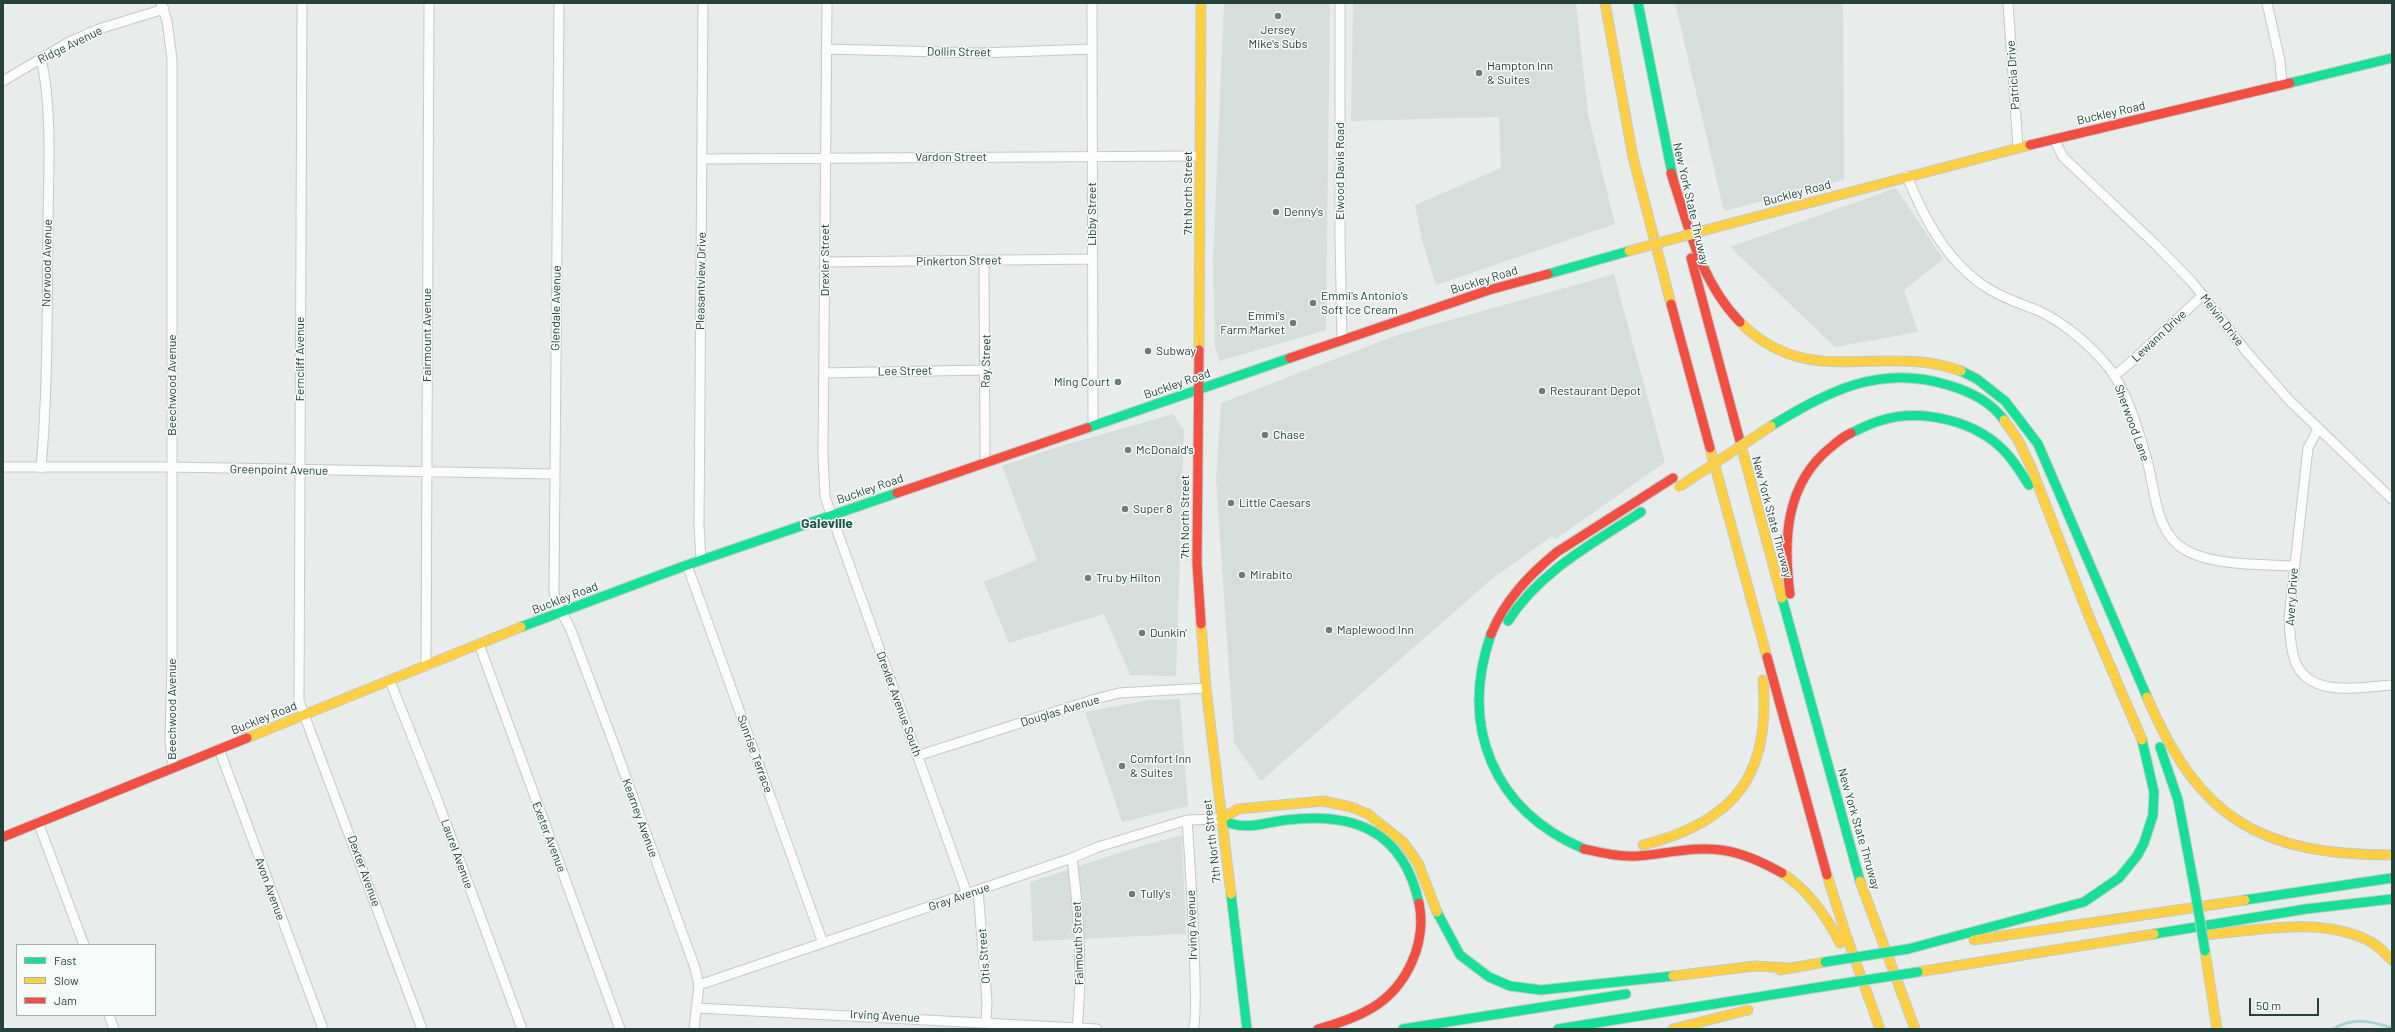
<!DOCTYPE html>
<html>
<head>
<meta charset="utf-8">
<style>
	body { margin:0 }
	#map { position:relative; width:2395px; height:1032px; overflow:hidden; background:#e8edeb; font-family:Barlow,sans-serif }
	canvas { display:block }
	.frame { position:absolute; inset:0; border:4px solid #24423a; pointer-events:none }
	.legend { position:absolute; left:16px; top:944px; width:140px; height:72px; box-sizing:border-box; background:#f7fbf9; border:1px solid #a3b1ad; margin:0; padding:5px 7px; list-style:none; font-size:12px; color:#24423a }
	.legend li { display:flex; align-items:center; gap:8px; height:20px }
	.legend b { width:20px; border:1px solid #a3b1ad }
	.scale { position:absolute; left:2249px; top:998px; width:70px; height:18px; box-sizing:border-box; border:2px solid #24423a; border-top:0; padding-left:5px; font-size:12px; line-height:14px; white-space:nowrap; color:#24423a; -webkit-text-stroke:3px #f7fbf9; paint-order:stroke }
</style>
</head>
<body>
<div id="map">
<canvas width="2395" height="1032"></canvas>
<div class="frame"></div>
<ul class="legend">
<li><b style="height:5px;background:#16e098"></b>Fast</li>
<li><b style="height:5px;background:#ffcf43"></b>Slow</li>
<li><b style="height:5px;background:#f24e42"></b>Jam</li>
</ul>
<div class="scale">50 m</div>
</div>
<script>
const context = document.querySelector('canvas').getContext('2d');
context.lineJoin = 'round';
function fillPath(path, color) {
  context.fillStyle = color;
  context.fill(path, 'evenodd');
}
function stroke(path, color, width, dash) {
  context.strokeStyle = color;
  context.lineWidth = width;
  context.lineCap = dash ? 'butt' : 'round';
  context.setLineDash(dash || []);
  context.stroke(path);
}
function label(font, color, halo, rows, align = 'center') {
  context.font = font + ' Barlow,sans-serif';
  context.lineWidth = 3;
  context.setLineDash([]);
  context.textBaseline = 'middle';
  context.strokeStyle = halo;
  context.fillStyle = color;
  for (const [text, x, y, turn = 0] of rows) {
    context.save();
    context.translate(x, y);
    context.rotate((+turn || 0) * Math.PI / 180);
    context.textAlign = isNaN(turn) ? turn : align;
    if (halo) context.strokeText(text, 0, 0);
    context.fillText(text, 0, 0);
    context.restore();
  }
}
fillPath(new Path2D(`
	M1224 3H1330L1326 330 1220 361 1215 347 1213 260Z
	M1353 3H1576L1588 114 1615 224 1436 285 1422 240 1415 205 1501 168 1499 117 1351 121Z
	M1675 3H1843L1844 180 1724 211Z
	M1896 188 1943 259 1904 290 1918 332 1835 347 1730 247Z
	M1614 274 1665 462 1556 539 1552 536 1492 579 1261 781 1234 743 1216 480 1221 403 1397 335Z
	M1173 414 1184 430 1176 676 1130 675 1104 614 1009 643 984 582 1037 560 1002 466 1051 449Z
	M1180 699 1188 806 1122 822 1085 712 1149 700Z
	M1182 835 1186 934 1033 941 1030 882 1128 850Z`), '#d6dedb');
stroke(new Path2D(`
	M2333 1029C2353 1017 2371 1021 2392 1028`), '#a9d4db', 3);
const street = new Path2D(`
	M161 3 167 21 172 59V662L170 740 173 768
	M302 3 299 701 422 1029
	M559 3 554 591 556 602 570 628 612 739 695 968 699 985 694 1029
	M827 3 823 454 825 497 967 894
	M1092 3 1093 425
	M1340 3V236L1342 340
	M2008 3 2018 148
	M2267 3 2280 61 2282 85
	M826 49 981 53 1092 49
	M3 81 69 42 99 29 164 9
	M2054 139 2063 157 2155 244 2192 282 2245 350 2289 400 2392 499
	M702 159 1200 156
	M1907 176C1924 219 1948 264 1989 289 2005 299 2022 304 2039 311 2065 323 2091 346 2109 368 2127 391 2139 432 2147 460 2154 486 2155 522 2175 542 2199 567 2261 564 2294 566
	M984 260 985 462
	M825 262 1092 259
	M824 373 985 370
	M2114 376 2131 362 2203 295
	M2318 429 2308 448 2289 618C2290 633 2290 647 2295 661 2309 699 2362 687 2392 685
	M3 467H172L554 474
	M41 468C48 389 47 310 48 231 48 176 53 111 41 58
	M701 560 699 526 703 3
	M687 565 823 943
	M479 644 620 1029
	M426 666 429 3
	M390 681 437 799 522 1029
	M219 749 323 1029
	M917 756 1092 700 1119 693 1206 688
	M1187 820C1189 846 1200 1018 1193 1029
	M38 822 84 945
	M1072 858C1079 913 1083 972 1077 1028
	M978 890 987 1001 986 1022
	M699 985 1072 858 1098 847 1187 820 1221 819
	M696 1008 1097 1029
	M109 1015 114 1029`);
const fast = new Path2D(`
	M1638 3 1674 183
	M2290 83 2392 58
	M1548 274 1629 251
	M1961 371 1977 379 2005 401 2038 444 2147 697
	M1771 426C1829 391 1879 364 1948 385 1969 391 1991 402 2004 420
	M1087 428 1290 358
	M1851 433C1860 429 1869 424 1879 421 1921 407 1979 421 2008 455 2016 464 2022 475 2029 485
	M1782 598 1860 881
	M1508 621C1540 571 1592 544 1641 512
	M521 627 687 565 897 493
	M1491 634C1459 727 1493 810 1584 849
	M2160 747 2178 800 2195 891
	M1221 819C1242 832 1262 823 1286 820 1354 812 1403 830 1419 903
	M1231 894 1247 1029
	M2245 900 2392 878
	M1437 912 1460 955 1489 977 1510 986 1541 990 1673 976
	M2154 934 2306 909 2392 899
	M1908 949 2084 902 2119 878 2137 856 2144 843 2153 815 2154 792 2142 740
	M1403 1029 1626 994
	M1558 1029 1833 985`);
const slow = new Path2D(`
	M1605 3 1633 157 1671 304
	M1717 227 2030 145
	M1740 322C1808 392 1883 342 1961 371
	M1199 350 1201 3
	M2004 420 2018 440 2031 467 2090 619 2142 740
	M1741 445 1782 598
	M1710 448 1767 657
	M1201 624 1206 688 1231 894
	M2147 697C2199 819 2260 855 2392 855
	M247 738 521 627
	M1221 819 1238 809 1323 801 1351 807 1368 814 1403 842 1418 863 1437 912
	M1643 845C1735 822 1771 775 1763 680
	M1782 873C1808 890 1826 915 1840 943
	M1827 875 1845 932 1880 1029
	M1860 881 1915 1029
	M2202 935C2256 931 2321 915 2371 942 2379 946 2385 954 2392 960
	M1974 940 2245 900
	M2205 951 2217 1029
	M1780 970 1825 962
	M1918 972 2154 934
	M1673 976 1755 966 1790 968
	M1673 1029 1748 1010`);
const jam = new Path2D(`
	M2030 145 2290 83
	M1671 173C1688 225 1700 281 1740 322
	M1691 258 1741 445
	M1671 304 1710 448
	M1199 350 1197 563 1201 624
	M1290 358 1489 290 1548 274
	M897 493 1087 428
	M1790 594C1783 540 1785 484 1831 447 1837 442 1844 436 1851 433
	M1491 634C1505 600 1529 575 1557 552L1673 478
	M1767 657 1827 875
	M3 837 247 738
	M1584 849C1602 853 1619 857 1638 856 1666 854 1694 846 1721 850 1743 853 1762 862 1782 873
	M1318 1029C1337 1024 1355 1018 1372 1008 1407 987 1427 943 1419 903`);
stroke(street, '#c5cac8', 11);
stroke(fast, '#c3cbc8', 11);
stroke(slow, '#c3cbc8', 11);
stroke(jam, '#c3cbc8', 11);
stroke(street, '#fcfcfc', 9);
stroke(fast, '#16e098', 9);
stroke(slow, '#ffcf43', 9);
stroke(jam, '#f24e42', 9);
const fastBridge = new Path2D(`
	M2195 891 2205 951
	M1825 962 1908 949
	M1833 985 1918 972`);
const slowBridge = new Path2D(`
	M1629 251 1717 227
	M1679 487 1771 426`);
stroke(fastBridge, '#c3cbc8', 11, []);
stroke(slowBridge, '#c3cbc8', 11, []);
stroke(fastBridge, '#16e098', 9);
stroke(slowBridge, '#ffcf43', 9);
for (const [x, y, r, color] of [
	[1278,16,4,"#697e78"],
	[1479,73,4,"#697e78"],
	[1276,212,4,"#697e78"],
	[1313,303,4,"#697e78"],
	[1293,323,4,"#697e78"],
	[1148,351,4,"#697e78"],
	[1118,382,4,"#697e78"],
	[1542,391,4,"#697e78"],
	[1265,435,4,"#697e78"],
	[1128,450,4,"#697e78"],
	[1231,503,4,"#697e78"],
	[1125,509,4,"#697e78"],
	[1242,575,4,"#697e78"],
	[1088,578,4,"#697e78"],
	[1329,630,4,"#697e78"],
	[1142,633,4,"#697e78"],
	[1122,766,4,"#697e78"],
	[1132,894,4,"#697e78"]
]) {
  const dot = new Path2D();
  dot.arc(x, y, r, 0, 2 * Math.PI);
  context.fillStyle = color;
  context.fill(dot);
  stroke(dot, '#f7fbf9', 1.5);
}
label('12px', '#24423a', '#f7fbf9', [
	["Jersey",1278,30,"center"],
	["Mike's Subs",1278,44,"center"],
	["Hampton Inn",1487,66],
	["& Suites",1487,80],
	["Denny's",1284,212],
	["Emmi's Antonio's",1321,296],
	["Soft Ice Cream",1321,310],
	["Emmi's",1285,316,"right"],
	["Farm Market",1285,330,"right"],
	["Subway",1156,351],
	["Ming Court",1110,382,"right"],
	["Restaurant Depot",1550,391],
	["Chase",1273,435],
	["McDonald's",1136,450],
	["Little Caesars",1239,503],
	["Super 8",1133,509],
	["Mirabito",1250,575],
	["Tru by Hilton",1096,578],
	["Maplewood Inn",1337,630],
	["Dunkin'",1150,633],
	["Comfort Inn",1130,759],
	["& Suites",1130,773],
	["Tully's",1140,894]
], 'left');
label('12px', '#24423a', '#f7fbf9', [
	["Ridge Avenue",70,45,-26],
	["Dollin Street",959,52,1],
	["Patricia Drive",2013,75,-94],
	["Buckley Road",2111,113,-13],
	["Vardon Street",951,157],
	["Elwood Davis Road",1340,171,-90],
	["7th North Street",1188,193,-90],
	["Buckley Road",1797,193,-15],
	["New York State Thruway",1691,204,77],
	["Libby Street",1092,214,-90],
	["Drexler Street",825,260,-90],
	["Pinkerton Street",959,261,-1],
	["Norwood Avenue",47,263,-89],
	["Buckley Road",1484,280,-17],
	["Pleasantview Drive",701,281,-89],
	["Glendale Avenue",556,308,-89],
	["Melvin Drive",2222,320,52],
	["Fairmount Avenue",427,335,-90],
	["Lewann Drive",2159,336,-43],
	["Ferncliff Avenue",300,359,-90],
	["Ray Street",986,361,-89],
	["Lee Street",905,371,-1],
	["Buckley Road",1177,384,-19],
	["Beechwood Avenue",172,385,-90],
	["Sherwood Lane",2132,423,70],
	["Greenpoint Avenue",279,470,1],
	["Buckley Road",870,489,-19],
	["7th North Street",1185,517,-90],
	["New York State Thruway",1772,517,75],
	["Avery Drive",2292,597,-86],
	["Buckley Road",565,598,-21],
	["Drexler Avenue South",899,704,70],
	["Beechwood Avenue",172,709,-90],
	["Douglas Avenue",1060,711,-17],
	["Buckley Road",264,718,-22],
	["Sunrise Terrace",755,754,70],
	["Kearney Avenue",640,818,70],
	["New York State Thruway",1859,829,74],
	["Exeter Avenue",549,837,69],
	["7th North Street",1212,841,-97],
	["Laurel Avenue",457,854,70],
	["Dexter Avenue",364,871,70],
	["Avon Avenue",270,889,70],
	["Gray Avenue",959,897,-19],
	["Irving Avenue",1192,925,-92],
	["Falmouth Street",1078,943,-92],
	["Otis Street",984,956,-94],
	["Irving Avenue",885,1016,3]
]);
label('bold 14px', '#1f5548', '#f7fbf9', [
	["Galeville",827,523]
]);
</script>
</body>
</html>
